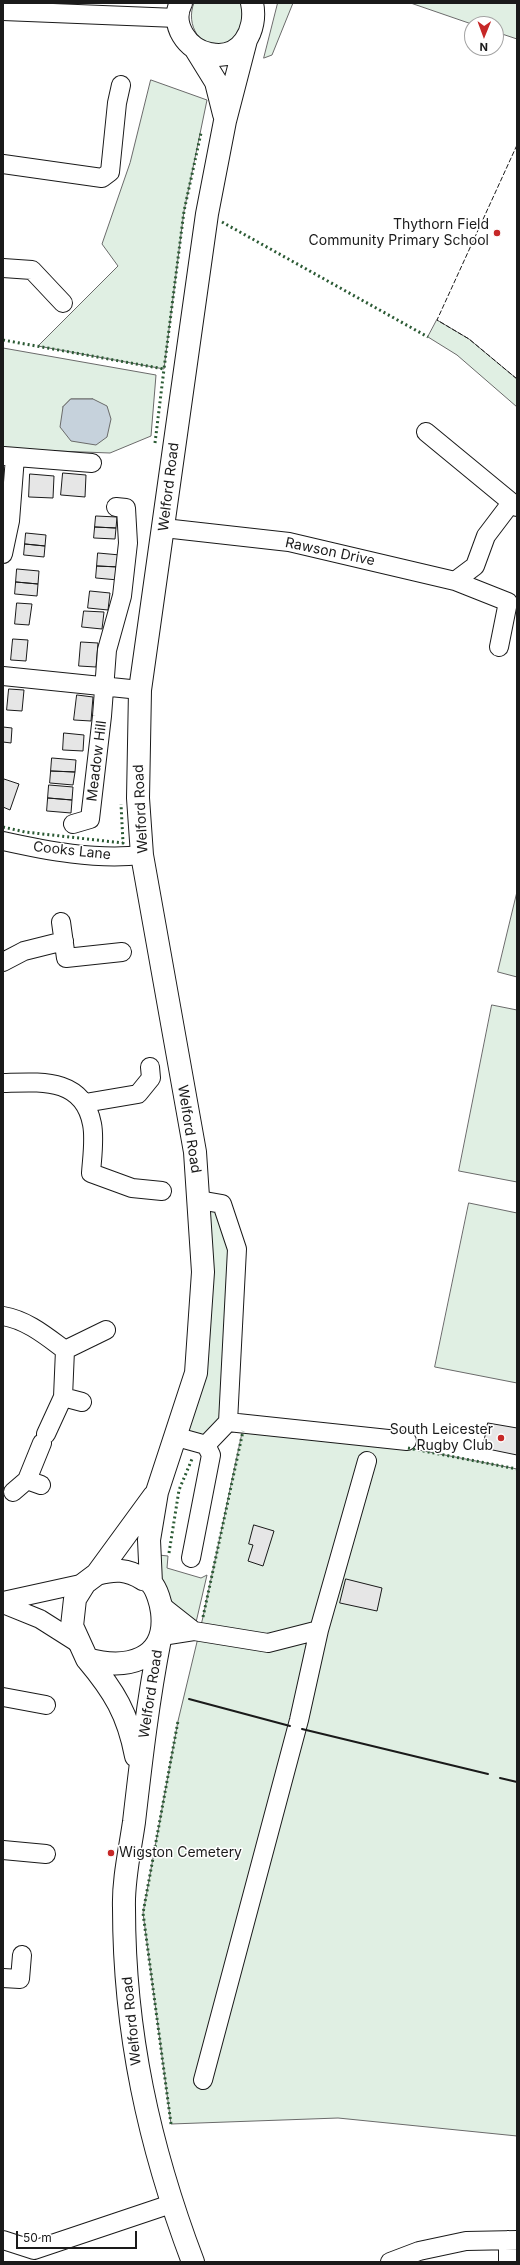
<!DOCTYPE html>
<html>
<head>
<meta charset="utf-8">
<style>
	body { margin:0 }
	#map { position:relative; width:520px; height:2265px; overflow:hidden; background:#fff; font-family:Inter,sans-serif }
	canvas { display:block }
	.frame { position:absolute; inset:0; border:4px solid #1a1a1a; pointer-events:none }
	.north { position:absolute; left:464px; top:16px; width:40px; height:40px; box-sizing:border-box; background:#fff; border:1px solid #a3a3a3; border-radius:50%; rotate:181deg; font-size:11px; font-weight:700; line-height:16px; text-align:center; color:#1a1a1a }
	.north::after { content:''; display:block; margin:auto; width:14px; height:18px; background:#c62828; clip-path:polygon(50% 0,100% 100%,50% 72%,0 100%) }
	.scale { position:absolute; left:16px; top:2231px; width:121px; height:18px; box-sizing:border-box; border:2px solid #1a1a1a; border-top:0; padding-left:5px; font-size:12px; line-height:14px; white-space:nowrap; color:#1a1a1a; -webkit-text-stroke:3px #fff; paint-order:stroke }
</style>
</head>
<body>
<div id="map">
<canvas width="520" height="2265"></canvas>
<div class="frame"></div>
<div class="north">N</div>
<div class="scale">50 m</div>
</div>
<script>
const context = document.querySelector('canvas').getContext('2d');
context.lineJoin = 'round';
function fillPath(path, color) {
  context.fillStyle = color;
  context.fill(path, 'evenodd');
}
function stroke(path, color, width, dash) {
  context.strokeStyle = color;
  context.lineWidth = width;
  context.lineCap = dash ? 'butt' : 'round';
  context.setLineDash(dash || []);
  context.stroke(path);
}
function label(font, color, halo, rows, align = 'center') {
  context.font = font + ' Inter,sans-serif';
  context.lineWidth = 3;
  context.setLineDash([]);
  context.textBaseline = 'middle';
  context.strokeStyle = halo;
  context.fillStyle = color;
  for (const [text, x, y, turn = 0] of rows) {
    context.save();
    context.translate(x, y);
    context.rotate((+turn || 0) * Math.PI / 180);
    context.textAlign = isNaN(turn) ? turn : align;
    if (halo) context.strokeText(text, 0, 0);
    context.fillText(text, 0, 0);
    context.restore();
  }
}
const green = new Path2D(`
	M194 3H241L245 13 239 35C235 37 230 42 226 43 200 52 185 24 194 3Z
	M278 3H293L272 55 264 58Z
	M411 3H517V39L496 32V24H472Z
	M151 80 207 100 184 211 164 369 38 346 118 266 102 244 130 163Z
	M437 320 469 339 517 379V407L457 355 428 337Z
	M3 348 156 375 151 436 110 453 3 449ZM71 399H93L63 407Z
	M517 892V977L498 972Z
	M492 1005 517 1010V1182L459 1171Z
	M199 1200 222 1204 237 1249 228 1422 206 1445 177 1437 196 1373Z
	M469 1203 517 1213V1383L435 1367Z
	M243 1430 414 1449 517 1469V2136L338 2118 171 2124 143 1913 178 1721 203 1617Z
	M149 1554 168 1556 167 1568 201 1578 207 1575 194 1631 161 1605Z`);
fillPath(green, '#e0efe3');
stroke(green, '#6a6a6a', 1);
const water = new Path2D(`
	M71 399H93L107 406 111 419 107 437 96 445 71 441 60 427 63 407Z`);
fillPath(water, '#c6d2dc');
stroke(water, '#6a6a6a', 1);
const building = new Path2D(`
	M63 473 86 475 85 497 61 495Z
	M30 474 54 476 53 498 29 497Z
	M96 516 117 517 116 528 95 527Z
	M95 527 116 528 115 539 94 538Z
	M26 533 46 535 45 546 25 544Z
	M25 544 45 546 44 557 24 555Z
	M98 553 120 555 119 567 97 566Z
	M97 566 119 567 118 580 96 578Z
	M17 569 39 571 38 584 16 582Z
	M16 582 38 584 37 596 15 594Z
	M90 591 110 593 108 610 88 608Z
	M17 603 32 604 29 625 15 624Z
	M84 611 104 612 102 629 82 627Z
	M13 639 28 640 26 661 11 660Z
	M81 642 98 643 96 667 79 666Z
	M9 689 24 690 22 711 7 710Z
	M77 695 93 697 91 721 74 720Z
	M3 727 12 728 11 743 3 742Z
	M64 733 84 735 83 751 63 750Z
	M52 758 76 760 75 772 51 771Z
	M51 771 75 772 73 785 50 783Z
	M4 779 19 784 10 810 3 807Z
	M49 785 73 787 72 800 48 798Z
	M48 798 72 800 71 813 47 811Z
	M488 1423 517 1428V1455L483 1448Z
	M254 1525 274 1531 263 1566 248 1561 253 1545 249 1544Z
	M346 1579 382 1588 377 1611 340 1603Z`);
fillPath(building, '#e6e6e6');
stroke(building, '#1a1a1a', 1);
const minor = new Path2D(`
	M3 11 177 18
	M3 164 102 178 110 172 117 103 121 85
	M3 268 32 270 63 303
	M426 432 517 507
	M4 456 92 463
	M164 528 289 542 455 581 508 602 499 647
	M3 554 10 521 15 457
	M455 581 475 566 486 536 511 503
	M3 676 140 690
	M73 824 90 819 102 716 107 650 122 596 128 543 126 508 116 507
	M3 841C48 851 95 860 142 855
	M61 922 66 958 122 952
	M3 962 24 951 64 941
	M3 1083C40 1082 83 1077 92 1124 95 1139 92 1158 91 1173L132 1188 162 1191
	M85 1103 138 1094 151 1078 150 1067
	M3 1316C27 1320 46 1336 65 1350L63 1397 46 1434
	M65 1350 106 1330
	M63 1397 82 1402
	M228 1422 407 1441
	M177 1437 206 1445 228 1422 237 1249 222 1204 199 1200
	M27 1480 42 1443
	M13 1492 27 1480 41 1485
	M191 1558 211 1455 206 1445
	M3 1601 85 1583
	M3 1604 40 1619 81 1645
	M161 1605 194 1631
	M162 1636 194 1631 268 1643 319 1630
	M3 1697 46 1705
	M3 1850 46 1854
	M3 1978 20 1979 22 1955
	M203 2080 299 1720 319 1630 367 1461
	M3 2240 34 2250 171 2204
	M508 2240V2262
	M390 2262 419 2251 466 2241 517 2240`);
const major = new Path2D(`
	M181 3C170 24 187 50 210 54 241 61 258 30 252 3
	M195 48 216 82 224 114
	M97 1574C115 1569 127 1569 143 1579 146 1580 150 1581 151 1583 157 1589 161 1604 162 1612 168 1661 126 1670 87 1659L72 1626 75 1599 85 1583 97 1574 154 1496
	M151 1583 149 1540 157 1492 196 1373 203 1272 195 1152 142 855 138 798 140 690 207 214 225 121 246 40
	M160 1639C148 1700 141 1761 134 1822 130 1850 123 1880 124 1908 124 2032 149 2146 193 2262
	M87 1659C114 1691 128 1714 136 1756`);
stroke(minor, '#1a1a1a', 20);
stroke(major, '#1a1a1a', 24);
stroke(minor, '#fff', 18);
stroke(major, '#fff', 22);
stroke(new Path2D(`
	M222 222 428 337
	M3 340 164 369 184 211 201 133
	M155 443 164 369
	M3 827 25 832 123 843 121 804
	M408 1448 517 1469
	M169 1553 179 1490 192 1459
	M203 1617 243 1431
	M171 2124 143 1913 178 1721`), '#2b5a34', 3, [2, 3]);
stroke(new Path2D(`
	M517 145 437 320 469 339 517 379`), '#1a1a1a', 1, [5, 2]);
stroke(new Path2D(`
	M189 1699 290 1726
	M302 1729 488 1774
	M500 1778 517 1782`), '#1a1a1a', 2);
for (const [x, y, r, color] of [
	[497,233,4,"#c62828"],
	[501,1438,4,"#c62828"],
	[111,1853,4,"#c62828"]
]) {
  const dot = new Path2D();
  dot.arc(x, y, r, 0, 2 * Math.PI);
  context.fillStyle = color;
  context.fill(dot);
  stroke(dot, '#fff', 1.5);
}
label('14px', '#1a1a1a', '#fff', [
	["Thythorn Field",489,225],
	["Community Primary School",489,241],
	["South Leicester",493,1430],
	["Rugby Club",493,1446],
	["Wigston Cemetery",119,1853,"left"]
], 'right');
label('14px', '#1a1a1a', '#fff', [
	["Welford Road",169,487,-83],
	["Rawson Drive",330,552,12],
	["Meadow Hill",97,761,-83],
	["Welford Road",141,809,-93],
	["Cooks Lane",72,851,6],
	["Welford Road",189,1129,81],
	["Welford Road",151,1694,-81],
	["Welford Road",132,2021,-96]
]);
</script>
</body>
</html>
